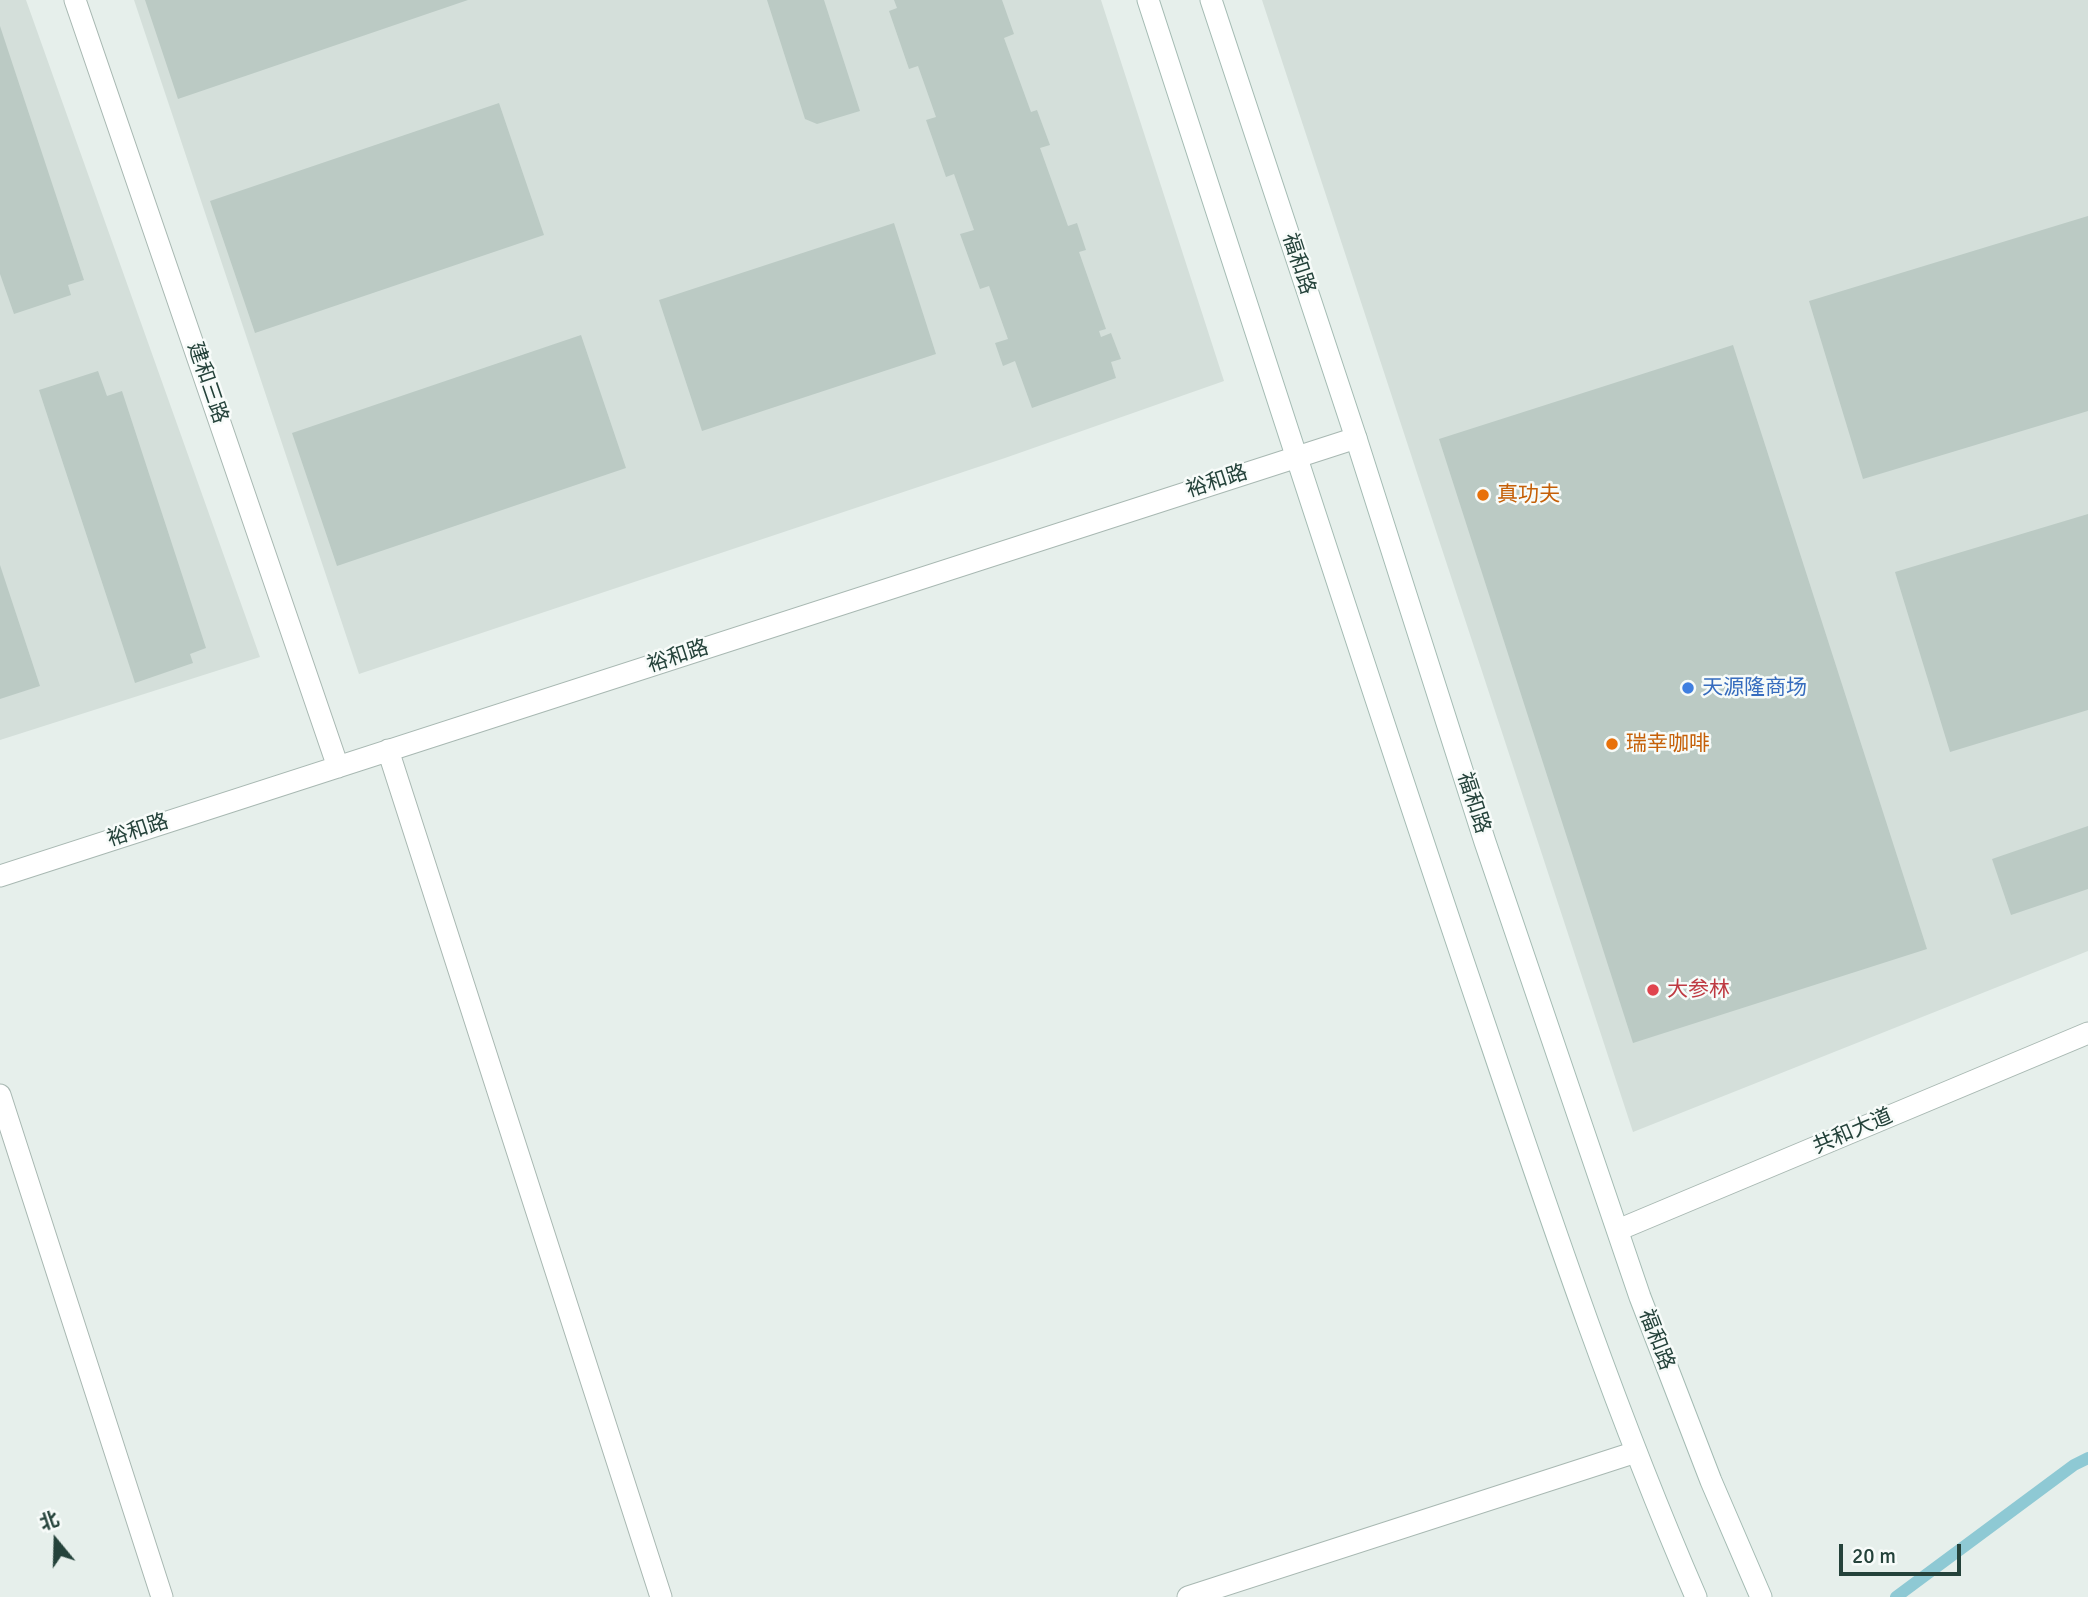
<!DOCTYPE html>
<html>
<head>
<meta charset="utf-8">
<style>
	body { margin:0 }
	#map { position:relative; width:2088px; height:1597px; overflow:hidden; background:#e6efeb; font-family:Signika,"Noto Sans SC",sans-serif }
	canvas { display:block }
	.north { position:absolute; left:21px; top:1506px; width:70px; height:70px; -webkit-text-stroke:5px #f7fbf9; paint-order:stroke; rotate:341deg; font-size:19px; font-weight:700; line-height:28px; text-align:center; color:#24423a }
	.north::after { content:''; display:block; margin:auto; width:24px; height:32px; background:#24423a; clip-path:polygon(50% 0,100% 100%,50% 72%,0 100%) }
	.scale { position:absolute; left:1839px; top:1544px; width:122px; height:32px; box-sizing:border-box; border:4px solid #24423a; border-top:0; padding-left:9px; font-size:21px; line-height:24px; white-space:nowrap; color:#24423a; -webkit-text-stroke:5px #f7fbf9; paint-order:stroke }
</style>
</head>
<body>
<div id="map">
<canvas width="2088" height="1597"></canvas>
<div class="north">北</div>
<div class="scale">20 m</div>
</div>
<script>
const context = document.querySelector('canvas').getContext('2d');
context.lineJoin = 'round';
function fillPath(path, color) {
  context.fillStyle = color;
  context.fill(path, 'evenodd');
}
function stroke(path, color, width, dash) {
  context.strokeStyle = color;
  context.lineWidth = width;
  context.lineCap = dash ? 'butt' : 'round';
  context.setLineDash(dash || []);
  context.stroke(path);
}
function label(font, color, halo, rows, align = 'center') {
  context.font = font + ' Signika,"Noto Sans SC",sans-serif';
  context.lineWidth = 5;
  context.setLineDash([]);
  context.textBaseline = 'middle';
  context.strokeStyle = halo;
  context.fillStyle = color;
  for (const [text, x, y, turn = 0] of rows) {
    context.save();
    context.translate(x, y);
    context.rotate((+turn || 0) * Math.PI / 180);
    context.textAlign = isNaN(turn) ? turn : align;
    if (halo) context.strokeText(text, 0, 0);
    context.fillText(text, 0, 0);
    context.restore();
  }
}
fillPath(new Path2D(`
	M0 0H26L260 657 0 740Z
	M134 0H1101L1224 381 1005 458 359 674Z
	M1262 0H2088V951L1633 1132Z`), '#d4dfda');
stroke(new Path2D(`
	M1896 1597 2074 1465 2088 1458`), '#8ec9d4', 12);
fillPath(new Path2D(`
	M145 0H468L178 99Z
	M767 0H824L860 111 817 124 805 119Z
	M894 0H1002L1014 34 1004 38 1031 112 1037 110 1050 145 1040 148 1068 226 1077 223 1086 250 1079 252 1106 329 1099 331 1101 337 1111 333 1121 359 1111 362 1116 378 1032 408 1015 361 1003 366 995 343 1008 339 989 286 980 289 960 234 974 230 954 174 946 177 926 120 936 117 918 66 909 69 889 11 897 8Z
	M0 26 84 280 68 285 71 295 14 314 0 274Z
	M499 103 544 235 255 333 210 201Z
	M2088 216V411L1863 479 1809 301Z
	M894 223 936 354 702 431 659 300Z
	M581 335 626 468 337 566 292 433Z
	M1733 345 1927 949 1633 1043 1439 439Z
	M98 371 107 396 122 391 206 648 190 654 193 663 135 683 39 390Z
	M2088 514V710L1950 752 1895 572Z
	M0 565 40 686 0 699Z
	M2088 826V889L2011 915 1992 859Z`), '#bbcac4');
const minor = new Path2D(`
	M75 0 338 767
	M388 750 661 1597
	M0 876 1356 438
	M0 1095 162 1597
	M1188 1597 1636 1452`);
const tertiary = new Path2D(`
	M1618 1230 2088 1033`);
const secondary = new Path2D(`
	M1148 0C1255 328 1360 657 1471 984 1541 1190 1609 1397 1696 1597
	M1211 0 1356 438 1485 842 1640 1297 1711 1481 1761 1597`);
stroke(minor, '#a8b8b2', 23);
stroke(tertiary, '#a8b8b2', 23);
stroke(secondary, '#a4bbb3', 23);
stroke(minor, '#fff', 21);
stroke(tertiary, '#fff', 21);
stroke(secondary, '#fff', 21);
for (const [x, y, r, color] of [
	[1483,495,7,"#e8710a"],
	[1688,688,7,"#3f7fe0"],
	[1612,744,7,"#e8710a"],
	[1653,990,7,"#e0444e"]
]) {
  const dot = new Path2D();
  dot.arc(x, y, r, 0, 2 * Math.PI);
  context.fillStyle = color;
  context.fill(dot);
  stroke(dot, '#f7fbf9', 2.5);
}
label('21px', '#24423a', '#f7fbf9', [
	["福和路",1298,264,72],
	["建和三路",207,383,71],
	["裕和路",1217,482,-18],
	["裕和路",678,657,-18],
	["福和路",1473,803,72],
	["裕和路",138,831,-18],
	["共和大道",1853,1132,-23],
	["福和路",1656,1340,69]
]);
label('21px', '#c56008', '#f7fbf9', [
	["真功夫",1497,495],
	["瑞幸咖啡",1626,744]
], 'left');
label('21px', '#366cbe', '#f7fbf9', [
	["天源隆商场",1702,688]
], 'left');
label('21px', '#be3a42', '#f7fbf9', [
	["大参林",1667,990]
], 'left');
</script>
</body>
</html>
